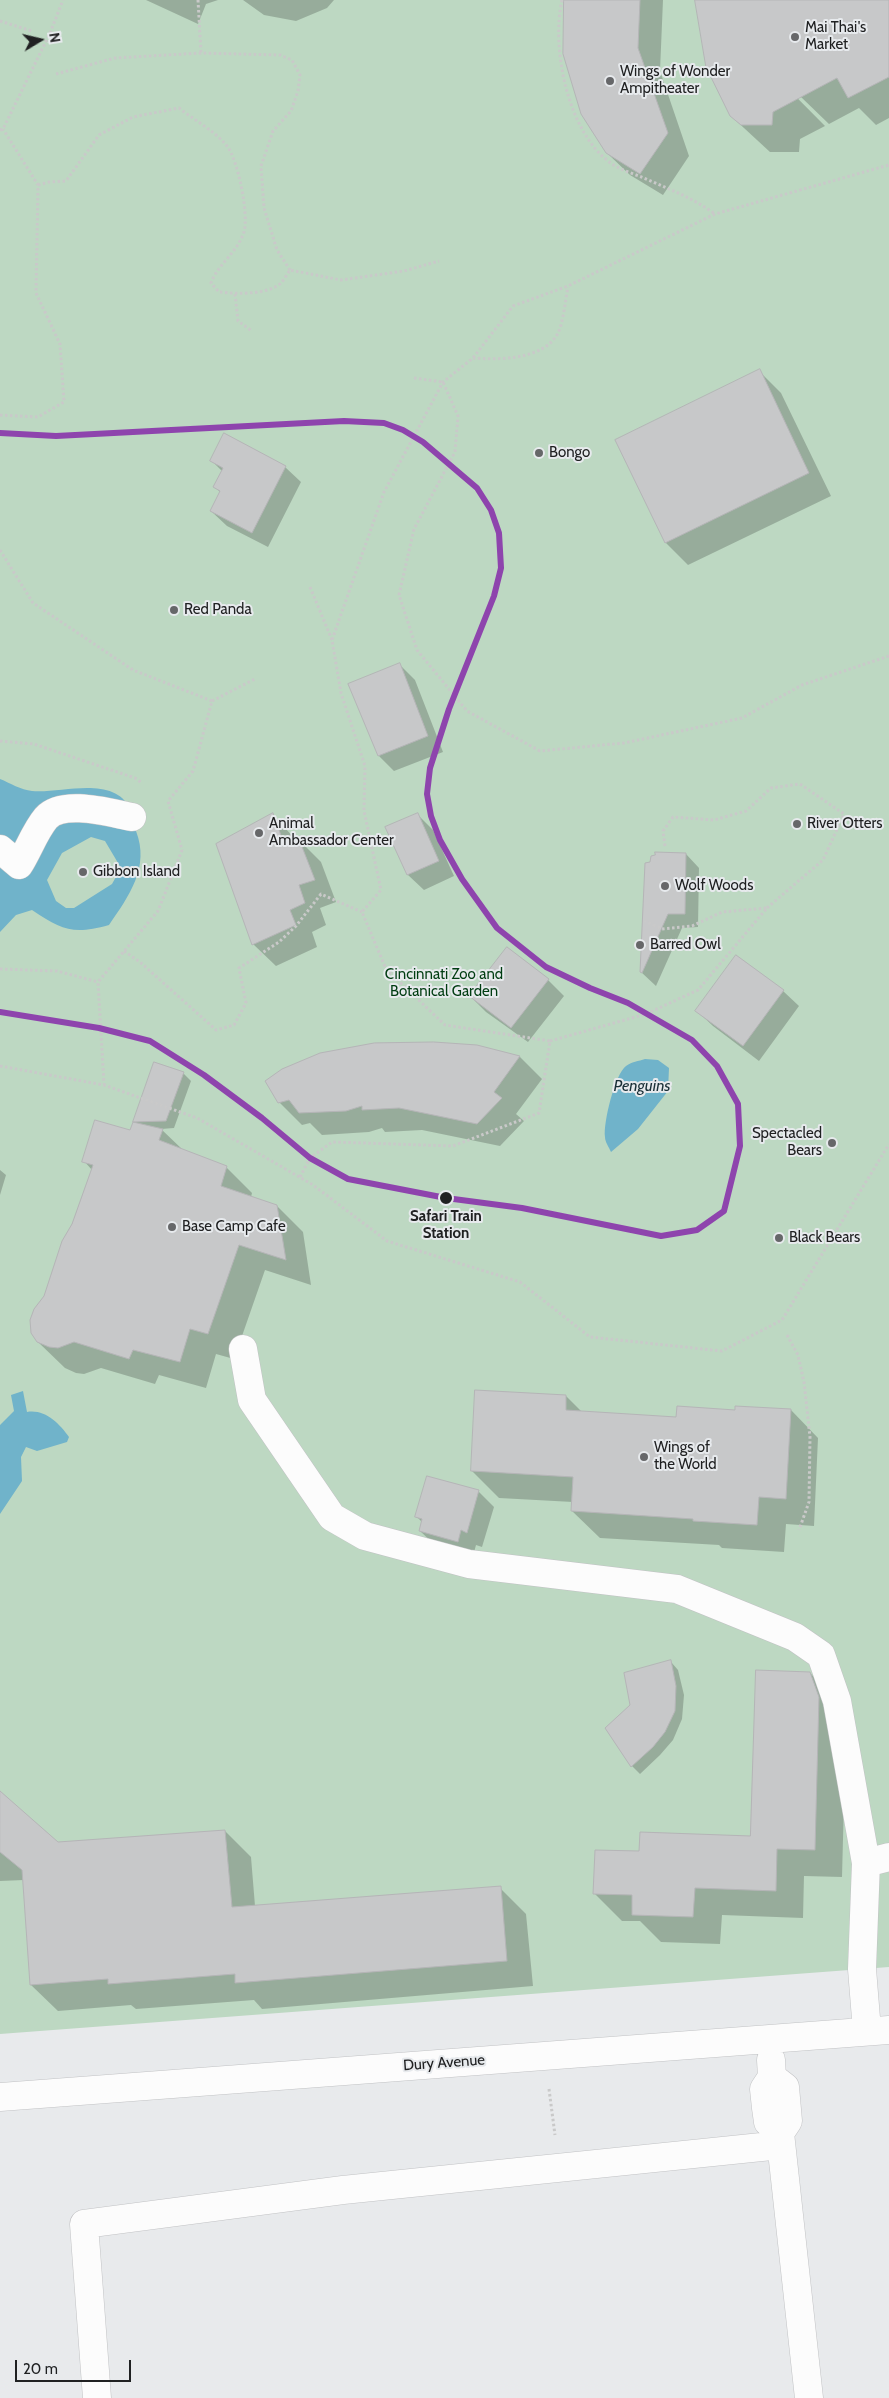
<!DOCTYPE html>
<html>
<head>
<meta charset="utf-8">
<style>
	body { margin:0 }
	#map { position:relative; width:889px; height:2398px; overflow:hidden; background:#e8eaec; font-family:Cabin,sans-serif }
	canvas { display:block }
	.north { position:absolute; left:15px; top:15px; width:50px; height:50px; -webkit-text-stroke:4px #e7eaed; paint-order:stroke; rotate:81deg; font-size:14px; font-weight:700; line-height:20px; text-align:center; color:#202122 }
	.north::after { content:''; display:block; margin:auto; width:18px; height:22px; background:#202122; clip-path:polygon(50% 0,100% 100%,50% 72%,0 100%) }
	.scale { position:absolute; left:15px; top:2360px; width:116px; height:22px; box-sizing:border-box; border:2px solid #202122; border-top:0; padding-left:6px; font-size:15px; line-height:18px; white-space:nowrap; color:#202122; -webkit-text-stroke:4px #e7eaed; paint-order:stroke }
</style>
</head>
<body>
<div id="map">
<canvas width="889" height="2398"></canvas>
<div class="north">N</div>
<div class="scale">20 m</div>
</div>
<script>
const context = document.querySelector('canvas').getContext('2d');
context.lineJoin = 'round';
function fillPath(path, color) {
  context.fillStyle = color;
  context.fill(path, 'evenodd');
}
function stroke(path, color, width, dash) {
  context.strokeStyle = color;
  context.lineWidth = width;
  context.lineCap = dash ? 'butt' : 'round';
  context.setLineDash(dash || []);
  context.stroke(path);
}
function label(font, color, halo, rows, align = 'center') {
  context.font = font + ' Cabin,sans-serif';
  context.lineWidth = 4;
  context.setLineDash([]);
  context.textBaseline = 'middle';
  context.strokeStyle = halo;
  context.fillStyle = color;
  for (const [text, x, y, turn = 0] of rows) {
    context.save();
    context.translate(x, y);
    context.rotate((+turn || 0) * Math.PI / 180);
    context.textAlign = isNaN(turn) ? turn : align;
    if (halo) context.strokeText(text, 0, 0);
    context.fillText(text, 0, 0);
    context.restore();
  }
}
fillPath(new Path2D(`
	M0 0H889V1967L0 2034Z`), '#bdd8c2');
fillPath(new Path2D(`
	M0 779C10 783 21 790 32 791 60 794 114 774 130 809 133 816 133 824 136 831 150 867 129 896 109 925 73 935 62 930 32 910L16 915 0 932ZM91 837 105 841 121 868 112 884 74 908H66L56 901 47 880 62 853Z
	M645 1059 658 1060 669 1068 668 1091 638 1129 611 1152C609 1147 605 1142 605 1137 603 1123 615 1074 626 1066 631 1062 639 1061 645 1059Z
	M23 1391 27 1412C45 1409 59 1423 69 1437L67 1442 37 1451 26 1447 21 1457 22 1481 0 1514V1425L14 1411 11 1395Z`), '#70b3ca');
fillPath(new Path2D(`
	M146 0H218L206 4 198 24Z
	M243 0H334L327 8 296 21 264 15Z
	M565 0H663L660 71 689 156 663 195 630 175 607 153Z
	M696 0H700L825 126 800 139 799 152H770L731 116Z
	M750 0H889V118L876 125 859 108 829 124 801 97Z
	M759 371 781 393 831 496 688 565 666 543 616 440Z
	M212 461 285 467 301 482 268 547 227 526 211 511 221 493 215 487 223 472Z
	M399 664 415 680 443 752 394 771 379 756Z
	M417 814 433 830 454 876 424 890 408 875 387 828Z
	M273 815 297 841 299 840 321 862 336 902 320 908 326 925 312 932 317 947 276 966 253 944Z
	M686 854 699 868 698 927 682 928 656 986 641 972Z
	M507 949 548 980 564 996 528 1042 486 1012 470 996Z
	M783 991 799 1006 759 1061 713 1026 697 1011Z
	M477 1046 520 1057 542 1079 516 1114 524 1121 500 1146 422 1130 385 1132 382 1128 369 1132 322 1135 310 1123 302 1125 279 1102Z
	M154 1064 183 1073 191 1081 174 1128 161 1129 183 1150 226 1167 252 1193 251 1197 277 1206 303 1232 311 1285 265 1270 234 1359 216 1354 206 1388 159 1375 155 1384 101 1368 84 1374 76 1373 65 1368 38 1342 45 1297 92 1170 84 1161 131 1132 137 1125 134 1122Z
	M0 1170 6 1175 0 1195Z
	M566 1396 582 1412 677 1418 736 1411 791 1410 818 1438 814 1526 786 1524 784 1552 722 1548 719 1545 600 1538 572 1511 573 1502 499 1498 472 1471Z
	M478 1491 494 1507 482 1547 476 1545 473 1556 436 1546 420 1531 423 1523 417 1517Z
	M671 1662 678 1670 684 1695 682 1719 673 1740 660 1755 640 1774 632 1766 607 1728 631 1705Z
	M810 1673 838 1701 846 1725 842 1877 804 1876 803 1918 722 1915 720 1944 661 1942 640 1921H622L594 1893 641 1853 752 1837Z
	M0 1809 57 1843 225 1831 251 1857 255 1906 500 1888 526 1914 533 1986 262 2009 254 2000 136 2009 131 2005 58 2011 31 1985 24 1880 0 1881Z`), '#0003');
const building = new Path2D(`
	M564 0H640L638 48 668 133 640 174 606 153 581 114 563 54Z
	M695 0H889V77L848 98 837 78 773 112 772 125H741L730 116 706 67Z
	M760 369 809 473 665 543 615 440Z
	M224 433 286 466 252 533 210 511 220 491 213 487 223 468 210 461Z
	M400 663 428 736 378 756 348 684Z
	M273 813 284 844 299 839 315 880 299 885 305 903 290 910 296 925 252 945 216 844Z
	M418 813 439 861 407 875 385 827Z
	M655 852 686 853 685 914H668L642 973 640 972 645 863 650 862 651 856 655 855Z
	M507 947 549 979 511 1028 469 996Z
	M736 955 784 990 743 1046 695 1011Z
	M434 1042 477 1045 520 1056 494 1092 502 1098 477 1124 399 1108 362 1110V1106L346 1111 299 1113 289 1100 278 1103 265 1081 282 1069 320 1053 374 1043Z
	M154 1062 184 1072 166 1121 133 1122Z
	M95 1120 130 1130 133 1122 163 1129 159 1140 227 1166 221 1186 277 1205 286 1260 239 1245 208 1334 190 1329 180 1362 133 1350 129 1359 74 1342 58 1348 49 1347 37 1342 31 1333 30 1320 34 1309 44 1296 62 1241 72 1224 93 1165 82 1162Z
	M475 1390 566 1395V1410L676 1417 677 1406 735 1410V1406L791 1409 786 1499 759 1497 757 1525 693 1521V1519L571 1511 573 1477 471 1471Z
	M427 1476 479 1490 467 1533 461 1530 458 1542 419 1531 422 1519 415 1517Z
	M671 1660 676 1686 675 1711 665 1732 653 1747 631 1767 605 1728 630 1705 624 1673Z
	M756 1670 810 1672 819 1697 815 1850 777 1849 776 1891 695 1888 693 1917 632 1915V1895L593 1894 595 1850 639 1851 640 1832 750 1836Z
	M0 1791 58 1842 225 1830 232 1907 501 1886 507 1961 235 1983V1974L108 1984V1979L30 1985 22 1870 0 1852Z`);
fillPath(building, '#c7c8c9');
stroke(building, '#b5b5b7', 1);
const minor = new Path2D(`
	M0 849 19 865C28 851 35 831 46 818 63 799 110 813 132 817
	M243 1349 252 1400 332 1517 365 1536 469 1564 677 1589 795 1637 821 1655 837 1701 866 1863 862 1969 867 2031
	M866 1863 889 1857
	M771 2060 772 2077 764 2089 766 2108 768 2122 780 2133
	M772 2077 785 2087 788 2121 780 2133 809 2398
	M0 2097 889 2030
	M97 2398 84 2224 343 2190 781 2145`);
stroke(minor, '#c1c2c4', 29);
stroke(new Path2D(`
	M198 0 201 53
	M562 0C551 49 568 134 612 164 621 170 634 174 644 178 669 189 693 198 715 214
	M0 21 32 31
	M56 74 115 58 201 53 280 55 292 60 300 75 298 91 291 111 273 131 261 166 264 208 277 250 290 270
	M0 130 3 129 50 33 63 0
	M38 185 49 182 66 181 99 135 133 117 179 108C194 120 215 131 227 146 238 160 249 214 244 232 237 253 218 264 211 283L219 292C236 294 268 295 281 283 284 280 287 274 290 270L341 280 404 271 439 261
	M235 294 238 321 252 331
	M473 358C499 360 544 360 558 333 564 320 565 301 568 287
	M414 378 443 382 458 416 455 452 414 529 399 595 417 650 467 711 540 751 624 743 742 718 802 685 889 656
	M0 415 38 417 64 402 60 344 36 293 38 185 3 129
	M0 550 33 603 133 670 212 701 193 771 168 801 182 850 158 911 98 982 104 1084
	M310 587 332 640
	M212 701 255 679
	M0 741 34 744 135 778 142 783
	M665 846 663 831 673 817 714 820 746 811 771 788 800 784 844 814 823 860 767 908
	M124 951 140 962 216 1030 234 1025 246 1003 239 968 279 942 296 926 321 894 362 912
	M0 969 57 971 98 982
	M550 1041 646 1014 698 990 767 908 722 912 692 926 662 929 645 921
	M0 1066 104 1085 197 1118 313 1185 387 1241 520 1282 590 1337 722 1351 782 1320 889 1144
	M300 1177 310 1158 332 1142 453 1146 539 1113 550 1041 445 1025 386 969 362 912 381 890 364 811 365 766 341 693 332 640 384 492 443 382 473 358 513 306 568 286 715 214 889 165
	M787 1335 798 1355 804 1382 810 1437 809 1502 799 1530
	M549 2089 555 2135`), '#c9c9c9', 3, [2.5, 2.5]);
stroke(minor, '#fcfcfc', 28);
stroke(new Path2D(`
	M0 433 56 436 344 421 384 423 403 430 423 442 477 488 491 510 499 533 501 568 494 596 449 709 430 768 427 794 431 816 440 840 462 879 497 928 546 967 590 988 628 1003 692 1040 717 1066 738 1104 740 1146 724 1211 697 1230 661 1236 522 1208 446 1198 348 1179 310 1158 262 1118 204 1075 150 1041 99 1028 0 1012`), '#8e44ad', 6);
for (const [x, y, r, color] of [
	[795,37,5,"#666769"],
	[610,81,5,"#666769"],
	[539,453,5,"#666769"],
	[174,610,5,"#666769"],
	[797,824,5,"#666769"],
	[259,833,5,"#666769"],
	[83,872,5,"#666769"],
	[665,886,5,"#666769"],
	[640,945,5,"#666769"],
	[832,1143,5,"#666769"],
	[446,1198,7,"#202122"],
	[172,1227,5,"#666769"],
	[779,1238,5,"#666769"],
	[644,1457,5,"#666769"]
]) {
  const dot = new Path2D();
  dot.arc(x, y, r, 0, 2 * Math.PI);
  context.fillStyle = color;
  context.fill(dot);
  stroke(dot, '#e7eaed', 2);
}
label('15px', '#202122', '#e7eaed', [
	["Mai Thai's",805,28],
	["Market",805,45],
	["Wings of Wonder",620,72],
	["Ampitheater",620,89],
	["Bongo",549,453],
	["Red Panda",184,610],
	["Animal",269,824],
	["Ambassador Center",269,841],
	["River Otters",807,824],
	["Gibbon Island",93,872],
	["Wolf Woods",675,886],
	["Barred Owl",650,945],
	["Spectacled",822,1134,"right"],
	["Bears",822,1151,"right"],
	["Base Camp Cafe",182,1227],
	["Black Bears",789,1238],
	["Wings of",654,1448],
	["the World",654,1465]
], 'left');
label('15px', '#003d12', '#e7eaed', [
	["Cincinnati Zoo and",444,975],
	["Botanical Garden",444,992]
]);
label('bold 15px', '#202122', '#e7eaed', [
	["Safari Train",446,1217],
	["Station",446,1234]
]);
label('15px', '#202122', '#e7eaed', [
	["Dury Avenue",444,2063,-4]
]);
label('italic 16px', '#192f37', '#e7eaed', [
	["Penguins",642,1086]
]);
</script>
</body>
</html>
